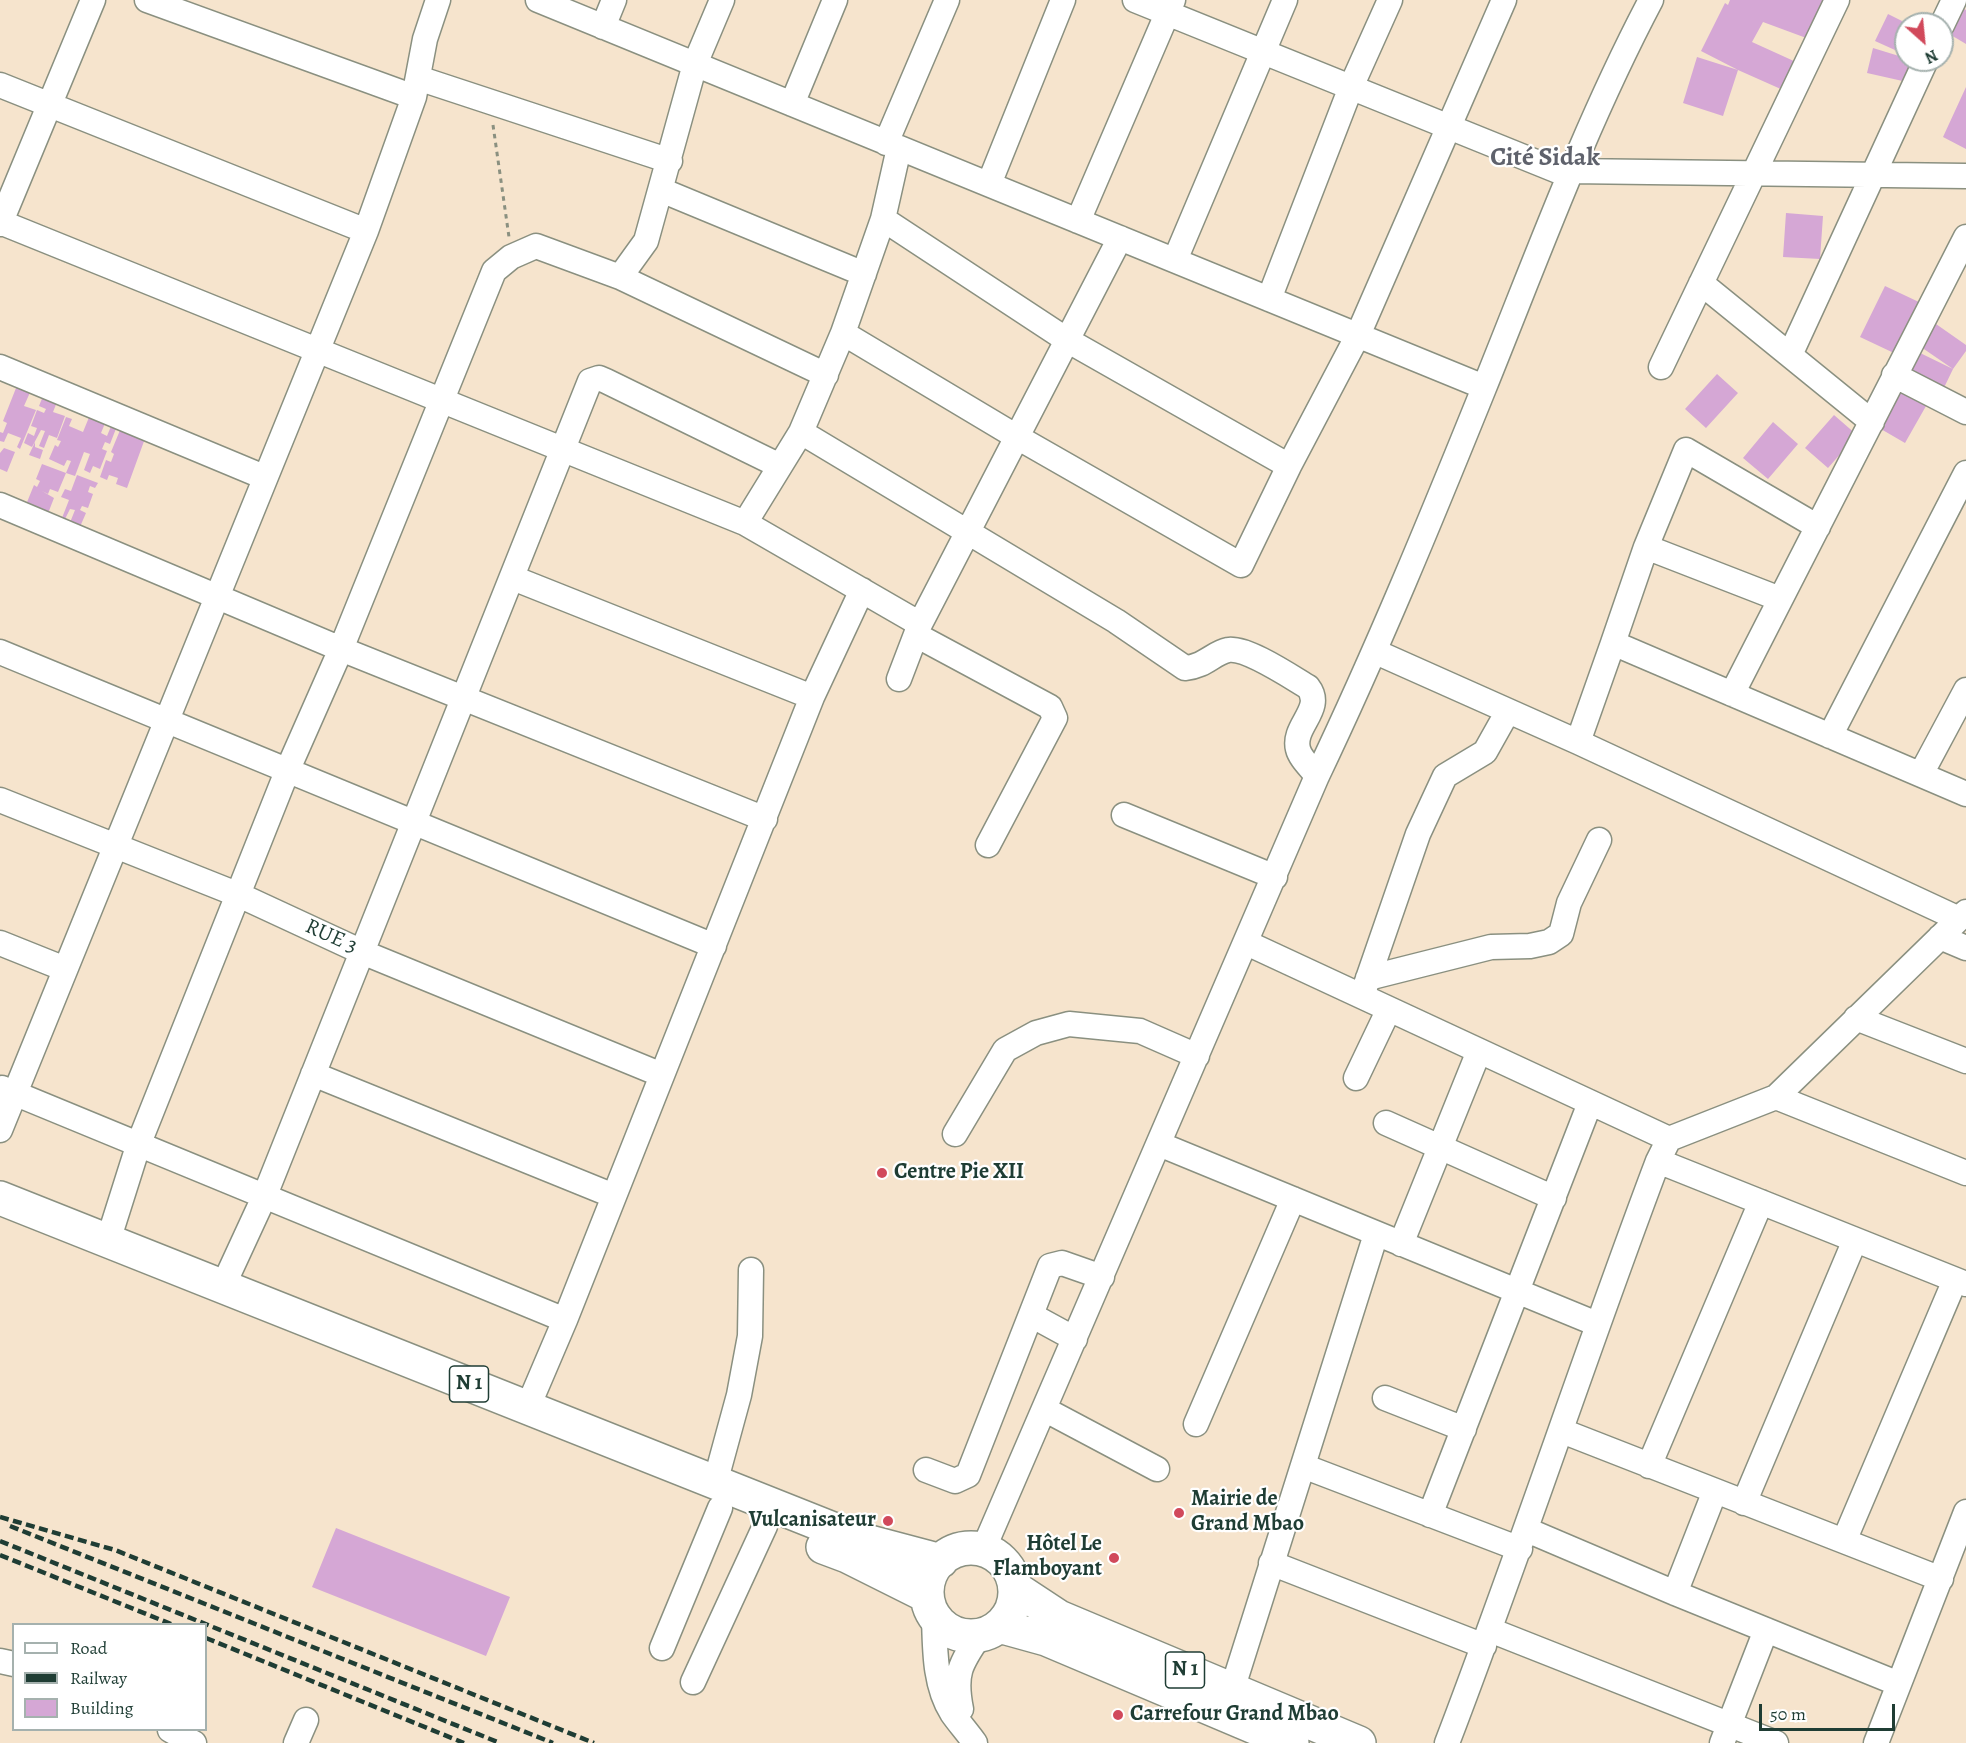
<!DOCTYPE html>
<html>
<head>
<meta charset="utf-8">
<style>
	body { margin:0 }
	#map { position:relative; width:1966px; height:1743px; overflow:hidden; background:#f6e4cd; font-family:Alegreya,serif }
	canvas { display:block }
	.legend { position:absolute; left:12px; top:1623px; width:195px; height:108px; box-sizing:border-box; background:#fff; border:2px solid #a5b1ae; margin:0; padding:8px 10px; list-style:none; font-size:18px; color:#1f3d34 }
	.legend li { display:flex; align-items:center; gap:12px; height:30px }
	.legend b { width:30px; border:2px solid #a5b1ae }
	.north { position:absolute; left:1894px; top:12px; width:60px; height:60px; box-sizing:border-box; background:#fff; border:2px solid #a5b1ae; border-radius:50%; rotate:153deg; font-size:16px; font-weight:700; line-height:24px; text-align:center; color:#1f3d34 }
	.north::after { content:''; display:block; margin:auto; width:21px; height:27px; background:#d1495b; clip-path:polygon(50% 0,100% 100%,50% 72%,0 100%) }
	.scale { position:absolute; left:1759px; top:1704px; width:136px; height:27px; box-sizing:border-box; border:3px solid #1f3d34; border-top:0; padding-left:8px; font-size:18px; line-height:21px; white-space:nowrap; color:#1f3d34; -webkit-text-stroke:4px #fff; paint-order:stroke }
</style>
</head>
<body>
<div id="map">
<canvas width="1966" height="1743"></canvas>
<ul class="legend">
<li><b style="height:8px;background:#fff"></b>Road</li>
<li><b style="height:8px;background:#1f3d34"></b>Railway</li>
<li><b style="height:16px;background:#d5a7d5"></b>Building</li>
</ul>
<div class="north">N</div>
<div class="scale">50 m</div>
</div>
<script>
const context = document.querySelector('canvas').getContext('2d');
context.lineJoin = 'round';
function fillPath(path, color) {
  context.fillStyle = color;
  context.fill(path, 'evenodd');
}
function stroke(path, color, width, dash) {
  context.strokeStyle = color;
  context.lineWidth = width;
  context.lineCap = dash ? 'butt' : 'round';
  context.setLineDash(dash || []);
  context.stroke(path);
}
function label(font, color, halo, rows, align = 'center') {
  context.font = font + ' Alegreya,serif';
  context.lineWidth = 4.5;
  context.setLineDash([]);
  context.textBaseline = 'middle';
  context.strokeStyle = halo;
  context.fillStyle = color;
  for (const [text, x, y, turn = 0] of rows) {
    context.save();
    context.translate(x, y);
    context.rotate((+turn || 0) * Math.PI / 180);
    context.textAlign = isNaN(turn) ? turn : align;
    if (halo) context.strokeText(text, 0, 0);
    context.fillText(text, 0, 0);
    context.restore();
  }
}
fillPath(new Path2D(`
	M1730 0H1823L1809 39 1763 22 1752 42 1796 62 1783 90 1738 70 1723 116 1683 103 1697 57 1738 70 1701 51 1725 3 1728 5Z
	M1962 8 1966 10V44L1946 32Z
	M1888 14 1906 23V55L1875 41Z
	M1873 48 1912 60 1907 82 1867 73Z
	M1966 87V149L1943 137Z
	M1786 213 1823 216 1820 259 1783 257Z
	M1885 286 1921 303 1896 354 1860 337Z
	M1936 324 1966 345V351L1953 369 1921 347Z
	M1916 351 1953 369 1940 396 1903 378Z
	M1717 374 1738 393 1706 428 1685 409Z
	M18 383 32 388 24 406 36 410 20 449 17 447 21 438 8 433 4 442 0 441V432L3 433 7 423 3 421Z
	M1895 388 1926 406 1905 443 1874 425Z
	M43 396 59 397 53 412 65 416 57 438 49 435 44 448 39 446 45 431 41 430 32 447 24 443 28 433 34 436 37 428 31 426 37 410 44 413 46 409 39 406Z
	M92 410 108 416 101 433 107 436 114 419 119 421 110 444 105 442 102 449 107 451 100 469 93 466 90 473 84 470 90 454 84 452 75 476 66 473 71 461 67 460 64 466 49 459 55 445 58 447 61 441 57 440 66 417 72 419 69 426 83 432Z
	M1834 415 1857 435 1828 468 1805 448Z
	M1773 422 1798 444 1768 479 1743 458Z
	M123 423 147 433 127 488 116 484 118 478 109 475 107 480 100 477 106 460 111 462 114 454 111 452Z
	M35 442V447L43 450 40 459 29 455Z
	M4 448 15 452 7 472 0 469V453Z
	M42 464 66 473 58 492 50 489 48 494 42 491 54 498 45 521 23 512 34 485 37 487 40 481 36 479Z
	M77 475 98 483 95 488 90 486 88 492 93 494 88 508 82 506 80 510 86 513 79 529 69 525 75 510 70 509 65 519 62 518 69 500 61 497 65 489 71 491Z
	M336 1528 510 1597 486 1656 312 1587Z`), '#d5a7d5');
const minor = new Path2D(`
	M147 0 414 97
	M538 0 1484 387
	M1135 0 1568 175
	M1942 25 1954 0
	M603 27 614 0
	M418 78 670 161
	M0 85 366 231
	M792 104 835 0
	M886 143 947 0
	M1570 171 1966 176
	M989 184 1063 0
	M661 190 864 274
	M883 219 1067 340 1289 466
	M1078 221 1173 0
	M0 222 745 523 920 624
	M0 224 93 0
	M1175 260 1285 0
	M620 277 826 375
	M1701 283 1872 422
	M1269 299 1351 87 1390 0
	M843 333 1017 437 1241 565 1289 466 1358 335 1504 0
	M1790 355 1926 60
	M0 367 264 477
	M1661 367 1837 0
	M1894 375 1966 412
	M801 432 1116 621 1185 668C1206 666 1213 653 1228 650 1247 647 1291 677 1308 687 1325 709 1292 726 1298 749 1300 758 1311 768 1317 776
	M0 505 341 649 765 819
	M745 523 801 432 843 333 883 219 899 148
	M1646 547 1780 599
	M513 578 812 697
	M916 635 1050 707 1055 718 988 845
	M1613 643 1646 547 1686 450 1818 527
	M0 652 714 946
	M1376 652 1578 742 1959 919
	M899 679 920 624 1120 238
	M1732 694 1966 237
	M1830 736 1966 473
	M1578 742 1613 643 1966 794
	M1921 774 1966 690
	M0 800 239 895 362 952 662 1075
	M1124 815 1275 877
	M1940 937 1966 948
	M0 943 65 969
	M1247 943 1669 1139
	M1368 978 1491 947 1530 946 1549 942 1561 934 1569 903 1599 840
	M1362 996 1418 834 1445 776 1485 752 1508 711
	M1856 1018 1966 1061
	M313 1074 614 1196
	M1356 1078 1389 1009
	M2 1088 565 1320 527 1409
	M1776 1097 1966 1173
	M1386 1123 1554 1198
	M0 1130 366 231 414 97 425 39 438 0
	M955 1134 1005 1050 1036 1033 1069 1024 1140 1031 1197 1056
	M1159 1144 1597 1324
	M1658 1161 1966 1284
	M108 1241 139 1143 288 769 341 649 494 271 511 257 536 246 620 277 646 241 695 64 722 0
	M1401 1244 1479 1051
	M223 1286 265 1195 590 381 599 378 606 381 780 466
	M1031 1315 1075 1339
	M565 1320 812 697 862 590
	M1385 1398 1464 1429
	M1044 1409 1157 1469
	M1196 1424 1293 1199
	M1562 1431 1941 1579
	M1303 1466 1520 1549
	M1649 1466 1761 1202
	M926 1470 955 1481 968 1475 1050 1266 1062 1263 1102 1277
	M715 1483 739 1395 750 1336 751 1270
	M1744 1503 1855 1240
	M1430 1515 1590 1103
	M1527 1530 1675 1593 1899 1684
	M1844 1541 1955 1280
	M983 1550 1317 776C1378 648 1431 519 1484 388 1537 257 1585 125 1651 0
	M1271 1563 1484 1646
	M1675 1593 1715 1491
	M934 1616C935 1647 934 1685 952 1713 959 1723 968 1733 975 1743
	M1490 1630 1776 1743
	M662 1648 720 1508
	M0 1661 14 1664
	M693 1682 765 1526
	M1232 1690 1376 1234
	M961 1709C954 1674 960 1664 980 1635
	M170 1730 194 1743
	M296 1743 306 1720
	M1447 1743C1521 1550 1585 1354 1658 1161L1669 1139 1776 1097 1966 912
	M1722 1743 1766 1630
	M1876 1743 1966 1512`);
const highway = new Path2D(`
	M0 1198 858 1539 941 1561
	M823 1547 847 1556 927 1596
	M927 1592a44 44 0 1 1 88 0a44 44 0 1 1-88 0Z
	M1015 1588 1059 1617 1359 1743
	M999 1626 1046 1639 1292 1743`);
stroke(minor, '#8a9080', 27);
stroke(highway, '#8a9080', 36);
stroke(new Path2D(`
	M493 125 509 237`), '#8a9080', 3, [4.5, 4.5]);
stroke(minor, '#fff', 24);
stroke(highway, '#fff', 33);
stroke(new Path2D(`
	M0 1517 115 1550 594 1743
	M10 1526 553 1743
	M0 1541 500 1743
	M0 1555 171 1624
	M206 1638 464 1743`), '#1f3d34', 4.5, [9, 4.5]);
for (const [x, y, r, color] of [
	[882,1173,6,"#d1495b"],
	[1179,1513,6,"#d1495b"],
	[888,1521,6,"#d1495b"],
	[1114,1558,6,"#d1495b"],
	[1118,1715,6,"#d1495b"]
]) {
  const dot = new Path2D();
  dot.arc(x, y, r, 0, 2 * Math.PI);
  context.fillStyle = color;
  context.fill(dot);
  stroke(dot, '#fff', 2);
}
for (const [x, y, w] of [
	[469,1384,39],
	[1185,1670,39]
]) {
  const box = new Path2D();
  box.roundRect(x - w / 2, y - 18, w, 36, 4.5);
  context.fillStyle = '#fff';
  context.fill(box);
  stroke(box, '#1f3d34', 1.5);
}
label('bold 21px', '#1f3d34', null, [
	["N 1",469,1384],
	["N 1",1185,1670]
]);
label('22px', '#1f3d34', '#fff', [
	["RUE 3",331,937,24]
]);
label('bold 22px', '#1f3d34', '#fff', [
	["Centre Pie XII",894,1173],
	["Mairie de",1191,1500],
	["Grand Mbao",1191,1525],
	["Vulcanisateur",876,1521,"right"],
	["Hôtel Le",1102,1545,"right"],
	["Flamboyant",1102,1570,"right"],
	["Carrefour Grand Mbao",1130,1715]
], 'left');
label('bold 26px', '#5f626c', '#fff', [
	["Cité Sidak",1545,159]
]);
</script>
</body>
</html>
